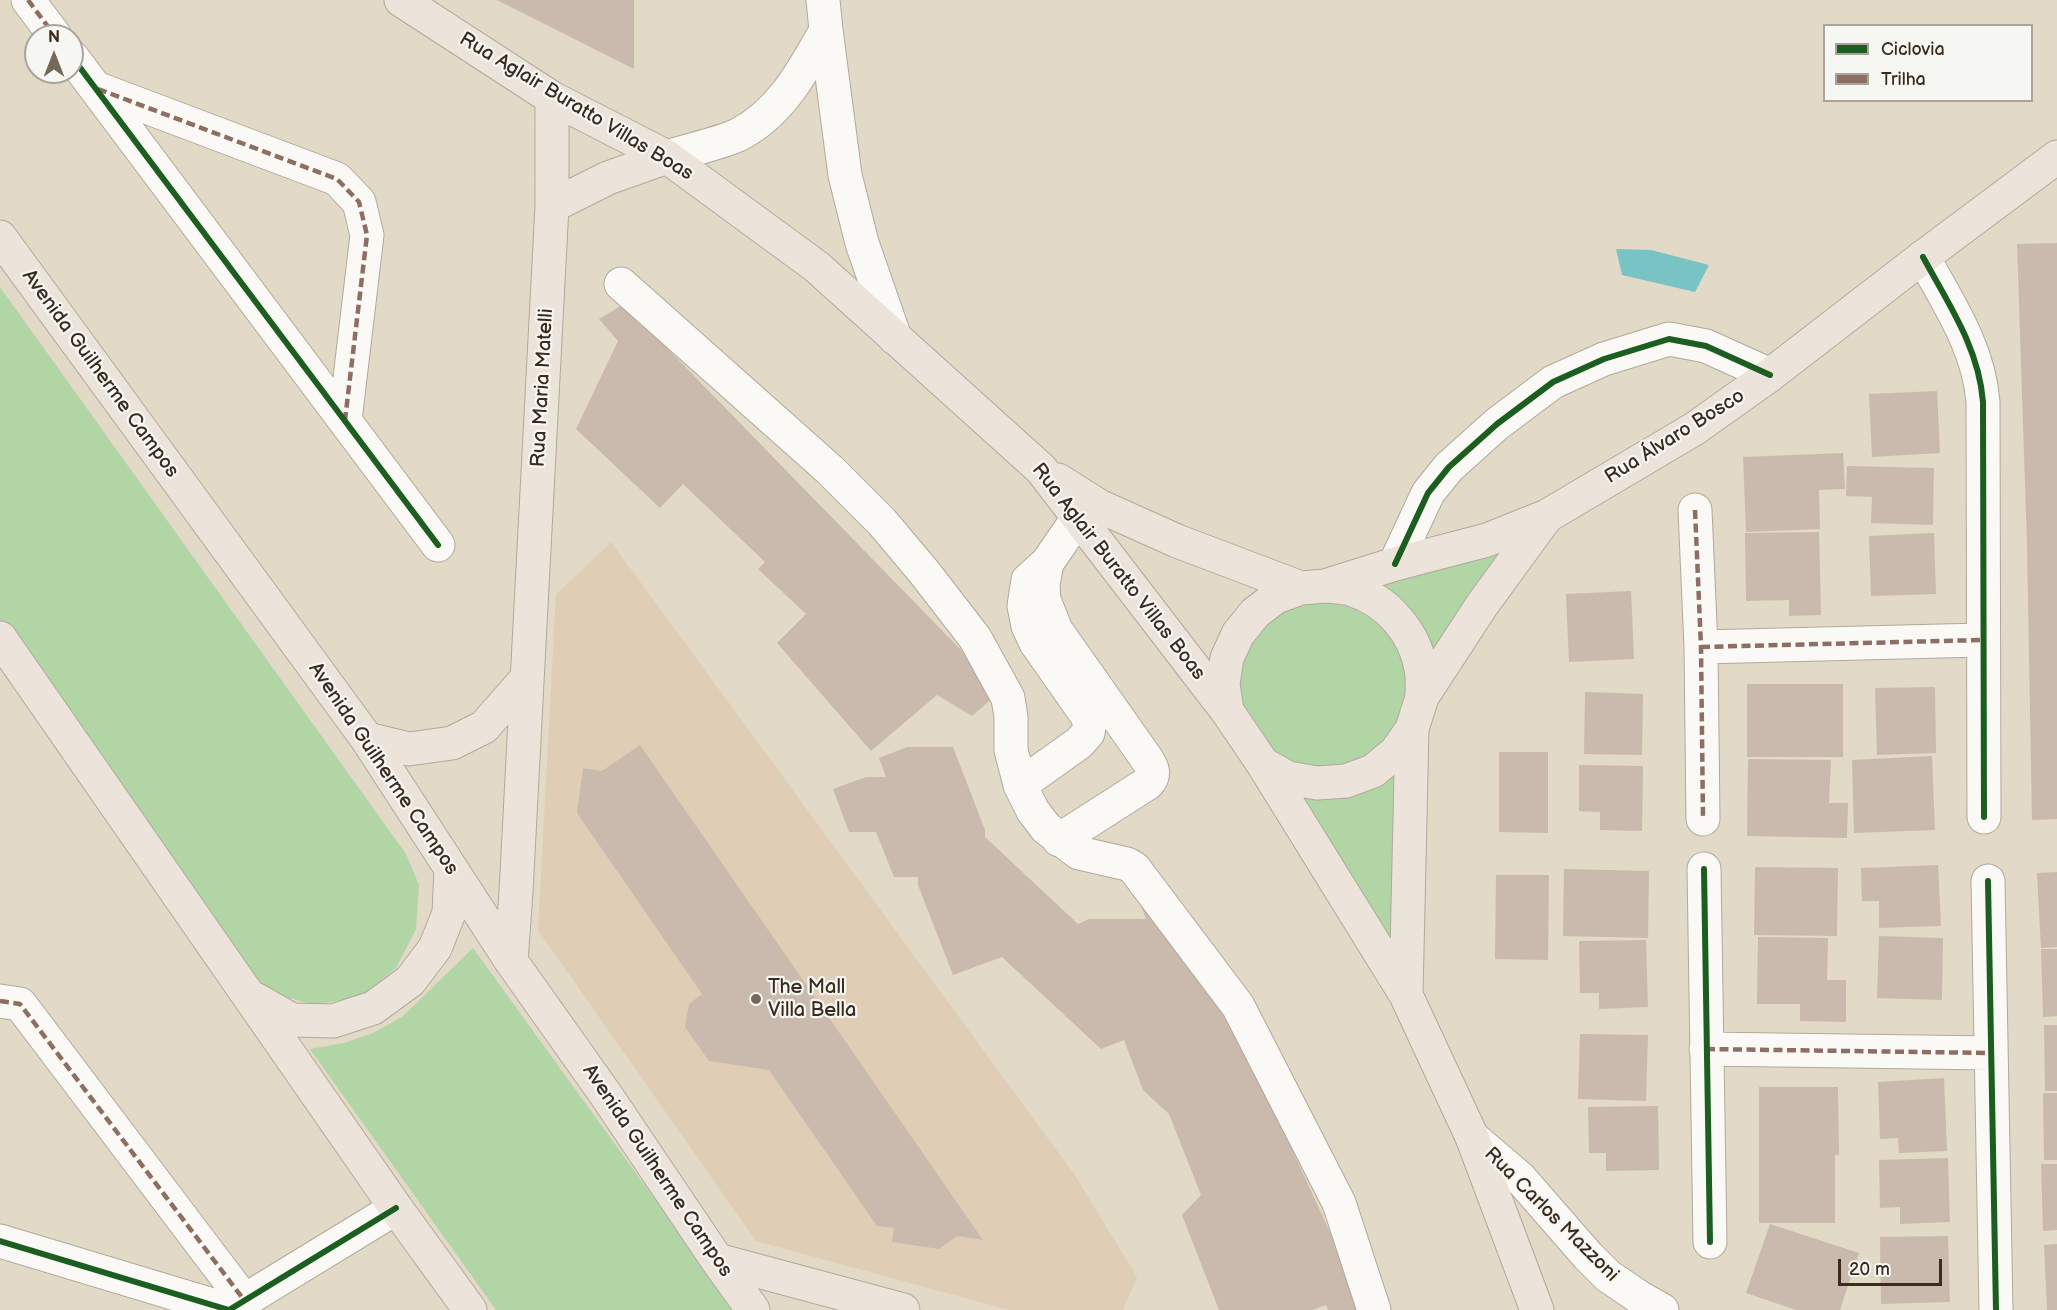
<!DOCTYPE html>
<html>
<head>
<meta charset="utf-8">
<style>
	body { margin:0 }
	#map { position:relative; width:2057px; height:1310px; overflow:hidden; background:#e2d9c6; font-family:"Balsamiq Sans",sans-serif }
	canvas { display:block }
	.legend { position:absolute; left:1823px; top:24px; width:210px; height:78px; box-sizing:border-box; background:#f6f6f2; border:2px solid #aba49d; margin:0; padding:8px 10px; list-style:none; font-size:18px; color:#3b2a1e }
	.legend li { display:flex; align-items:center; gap:12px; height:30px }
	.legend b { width:30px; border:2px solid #aba49d }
	.north { position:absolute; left:24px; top:24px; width:60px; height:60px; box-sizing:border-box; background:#f6f6f2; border:2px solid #aba49d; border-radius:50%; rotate:0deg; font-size:16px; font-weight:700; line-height:24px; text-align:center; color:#3b2a1e }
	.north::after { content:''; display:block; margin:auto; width:21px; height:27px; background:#756759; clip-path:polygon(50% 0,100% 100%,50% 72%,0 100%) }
	.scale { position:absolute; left:1838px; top:1259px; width:104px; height:27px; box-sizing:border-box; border:3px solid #3b2a1e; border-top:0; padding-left:8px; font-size:18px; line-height:21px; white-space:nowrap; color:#3b2a1e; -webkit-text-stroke:4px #f6f6f2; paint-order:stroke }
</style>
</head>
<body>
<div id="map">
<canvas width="2057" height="1310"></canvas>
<ul class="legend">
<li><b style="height:8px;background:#1b5e20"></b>Ciclovia</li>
<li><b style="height:8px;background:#8d6e63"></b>Trilha</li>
</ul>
<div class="north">N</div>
<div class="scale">20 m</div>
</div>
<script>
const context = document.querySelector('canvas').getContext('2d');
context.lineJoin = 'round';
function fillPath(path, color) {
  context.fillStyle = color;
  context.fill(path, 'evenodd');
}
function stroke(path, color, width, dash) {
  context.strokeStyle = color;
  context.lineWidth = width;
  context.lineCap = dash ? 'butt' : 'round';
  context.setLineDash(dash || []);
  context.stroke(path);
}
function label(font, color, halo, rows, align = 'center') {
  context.font = font + ' "Balsamiq Sans",sans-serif';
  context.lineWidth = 4.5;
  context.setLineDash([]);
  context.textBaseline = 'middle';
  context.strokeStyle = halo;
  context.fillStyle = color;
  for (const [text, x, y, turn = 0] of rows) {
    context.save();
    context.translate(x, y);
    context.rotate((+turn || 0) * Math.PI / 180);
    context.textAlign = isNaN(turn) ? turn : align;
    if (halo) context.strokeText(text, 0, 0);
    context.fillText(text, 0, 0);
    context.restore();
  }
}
fillPath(new Path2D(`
	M611 542 1074 1174 1137 1277 1123 1310H1009L756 1241 538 930 556 595Z`), '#e0cdb6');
fillPath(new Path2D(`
	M0 287 406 854 419 885 416 929 396 968 362 996 315 1005 278 995 245 970 0 625Z
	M1522 536 1428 670 1361 582Z
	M1314 598 1344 600 1393 631 1412 686 1391 741 1342 770 1287 764 1264 748 1238 699V671L1246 645 1263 623 1286 606Z
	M1403 756 1395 960 1293 788Z
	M473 948 735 1310H496L310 1049 344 1043 373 1033 402 1017Z`), '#b2d5a6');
fillPath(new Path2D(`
	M1616 249 1651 250 1709 265 1695 292 1622 275Z`), '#79c3c5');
fillPath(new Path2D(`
	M497 0H634V69Z
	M2057 243V819L2032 820 2027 545 2017 244Z
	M624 304 1001 691 972 716 937 695 871 751 777 643 806 614 758 569 765 562 683 484 660 508 576 429 618 341 599 319Z
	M1937 391 1940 453 1872 457 1869 394Z
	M1843 453 1845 489 1819 490 1820 529 1746 532 1743 457Z
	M1847 466 1934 468 1933 525 1871 523 1872 497 1846 496Z
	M1819 532 1821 615 1789 616V600L1746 601 1745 533Z
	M1934 533 1936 594 1871 596 1869 536Z
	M1631 591 1634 659 1569 662 1566 594Z
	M1747 684H1843V757H1747Z
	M1935 687 1936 753 1877 755 1875 688Z
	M1585 692 1643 694 1642 755 1584 754Z
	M640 745 983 1240 957 1236 939 1249 892 1242 894 1228 877 1226 769 1070 709 1061 685 1027 689 1004 702 994 577 813 583 768 602 771Z
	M907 747H953L985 830V837L1078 924 1089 919H1146L1136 893 1215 983 1366 1310H1328L1326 1305 1312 1310H1219L1182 1215 1201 1195 1169 1114 1143 1090 1124 1040 1101 1049 1002 957 953 975 918 885V877H894L876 832H849L833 789 866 777H886L879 758Z
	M1499 752H1548V833L1499 832Z
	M1932 756 1935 830 1854 833 1852 760Z
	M1748 759 1831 760 1829 803H1848L1847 838 1747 836Z
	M1579 765 1643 766 1642 831 1600 830V812L1579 811Z
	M1938 865 1941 926 1879 928V901H1862L1861 868Z
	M1755 867 1838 868 1837 936 1754 935Z
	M1564 869 1649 871 1648 938 1563 936Z
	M2057 872V947L2041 948 2037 873Z
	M1496 875H1549L1548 960 1495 959Z
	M1879 936 1943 938 1942 1000 1877 998Z
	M1758 937 1828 938 1827 980H1846V1022L1800 1021V1004H1757Z
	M1646 940 1648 1007 1599 1009V993H1580L1579 941Z
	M2041 949H2057V1016L2043 1017Z
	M2044 1025H2057V1091H2045Z
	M1580 1034 1648 1035 1646 1101 1578 1099Z
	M1944 1078 1947 1151 1899 1153 1898 1138 1880 1139 1878 1082Z
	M1759 1087H1838L1839 1155H1835V1223H1759Z
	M2043 1093H2057V1160H2044Z
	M1658 1106 1659 1170 1606 1171V1153H1589L1588 1107Z
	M1948 1158 1950 1222 1900 1224V1207L1880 1208 1879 1160Z
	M2041 1164H2057V1230L2043 1231Z
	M1770 1224 1859 1253 1840 1310H1796L1746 1293Z
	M1948 1236 1950 1302 1881 1304 1880 1237Z
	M2057 1244V1310H2047L2044 1245Z`), '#cabaad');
const minor = new Path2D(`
	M28 0 55 36
	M823 0 826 30 845 175 862 243 895 338
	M72 57 438 545
	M96 88 337 179 359 202 367 235 345 420
	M667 157C688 150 718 144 738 135 781 113 803 71 826 30
	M1923 257C1948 303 1979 348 1983 402L1984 817
	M621 284 830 470 882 522 924 572 975 638 1008 698 1011 717V750L1020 785 1033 811 1046 828 1079 853 1127 864 1134 868 1238 1006 1339 1203 1374 1310
	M1695 510 1701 647 1703 819
	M1047 563 1043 585 1044 600 1056 630 1144 755C1151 765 1157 773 1148 783L1059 840
	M1395 564 1428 493 1449 467 1497 424 1553 382 1604 359 1669 339 1706 346 1770 375
	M1701 647 1982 640
	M1020 785 1079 743 1088 733 1090 720 1036 643 1028 626 1024 606 1028 580 1047 563 1078 518
	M1704 869 1710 1242
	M1988 881 1996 1310
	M0 1001 20 1004 244 1300
	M1706 1049 1991 1053
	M1472 1137 1520 1178 1588 1256 1608 1276 1639 1297 1662 1310
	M0 1241 229 1310 396 1208`);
const major = new Path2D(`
	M401 0 552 98 667 157 817 267 1041 469 1227 711 1263 764 1406 995 1472 1137 1537 1310
	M552 206 608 178 667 157
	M0 237 367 739 511 961 606 1095 717 1260 753 1310
	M1058 480 1099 506 1177 541 1301 588
	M1325 586C1334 587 1344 587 1353 590 1388 601 1415 633 1421 669 1423 678 1422 688 1422 697
	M0 638 396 1208 470 1310
	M1227 711 1223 684 1227 658 1238 634 1255 613 1276 597 1301 588 1325 586 1395 564 1487 540 1547 516 1694 429 1770 375 1923 257 2057 157
	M367 739 409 749 452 743 484 727 527 678
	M1263 764 1288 778 1317 783 1346 781 1373 771 1396 752 1412 729 1422 697 1482 605 1547 516
	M511 961 516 892 552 206V98
	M1406 995 1412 729
	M255 999 292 1020 333 1021 373 1008 410 981 435 948 449 913 451 869
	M717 1260 903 1310`);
stroke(minor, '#b0a99c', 35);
stroke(major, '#b0a99c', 35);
stroke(minor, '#fbf9f6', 33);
stroke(major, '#ece4db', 33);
stroke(new Path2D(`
	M28 0 55 36
	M98 89 337 179 359 202 367 235 345 420
	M1695 510 1701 647 1703 819
	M1701 647 1982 640
	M0 1001 20 1004 244 1300
	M1706 1049 1991 1053`), '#8d6e63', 4.5, [9, 4.5]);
stroke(new Path2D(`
	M72 57 438 545
	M1923 257C1948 303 1979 348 1983 402L1984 817
	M1395 564 1428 493 1449 467 1497 424 1553 382 1604 359 1669 339 1706 346 1770 375
	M1704 869 1710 1242
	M1988 881 1996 1310
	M0 1241 229 1310 396 1208`), '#1b5e20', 6);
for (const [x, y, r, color] of [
	[756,999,6,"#756759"]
]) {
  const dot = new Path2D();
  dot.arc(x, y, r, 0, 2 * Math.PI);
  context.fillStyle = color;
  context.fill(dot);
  stroke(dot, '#f6f6f2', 2);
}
label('20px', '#3b2a1e', '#f6f6f2', [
	["Rua Aglair Buratto Villas Boas",576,107,31],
	["Avenida Guilherme Campos",100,374,54],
	["Rua Maria Matelli",543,388,-87],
	["Rua Álvaro Bosco",1675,437,-32],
	["Rua Aglair Buratto Villas Boas",1118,572,52],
	["Avenida Guilherme Campos",383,769,56],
	["Avenida Guilherme Campos",657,1171,56],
	["Rua Carlos Mazzoni",1551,1215,45]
]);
label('20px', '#3b2a1e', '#f6f6f2', [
	["The Mall",768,988],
	["Villa Bella",768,1011]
], 'left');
</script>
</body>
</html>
